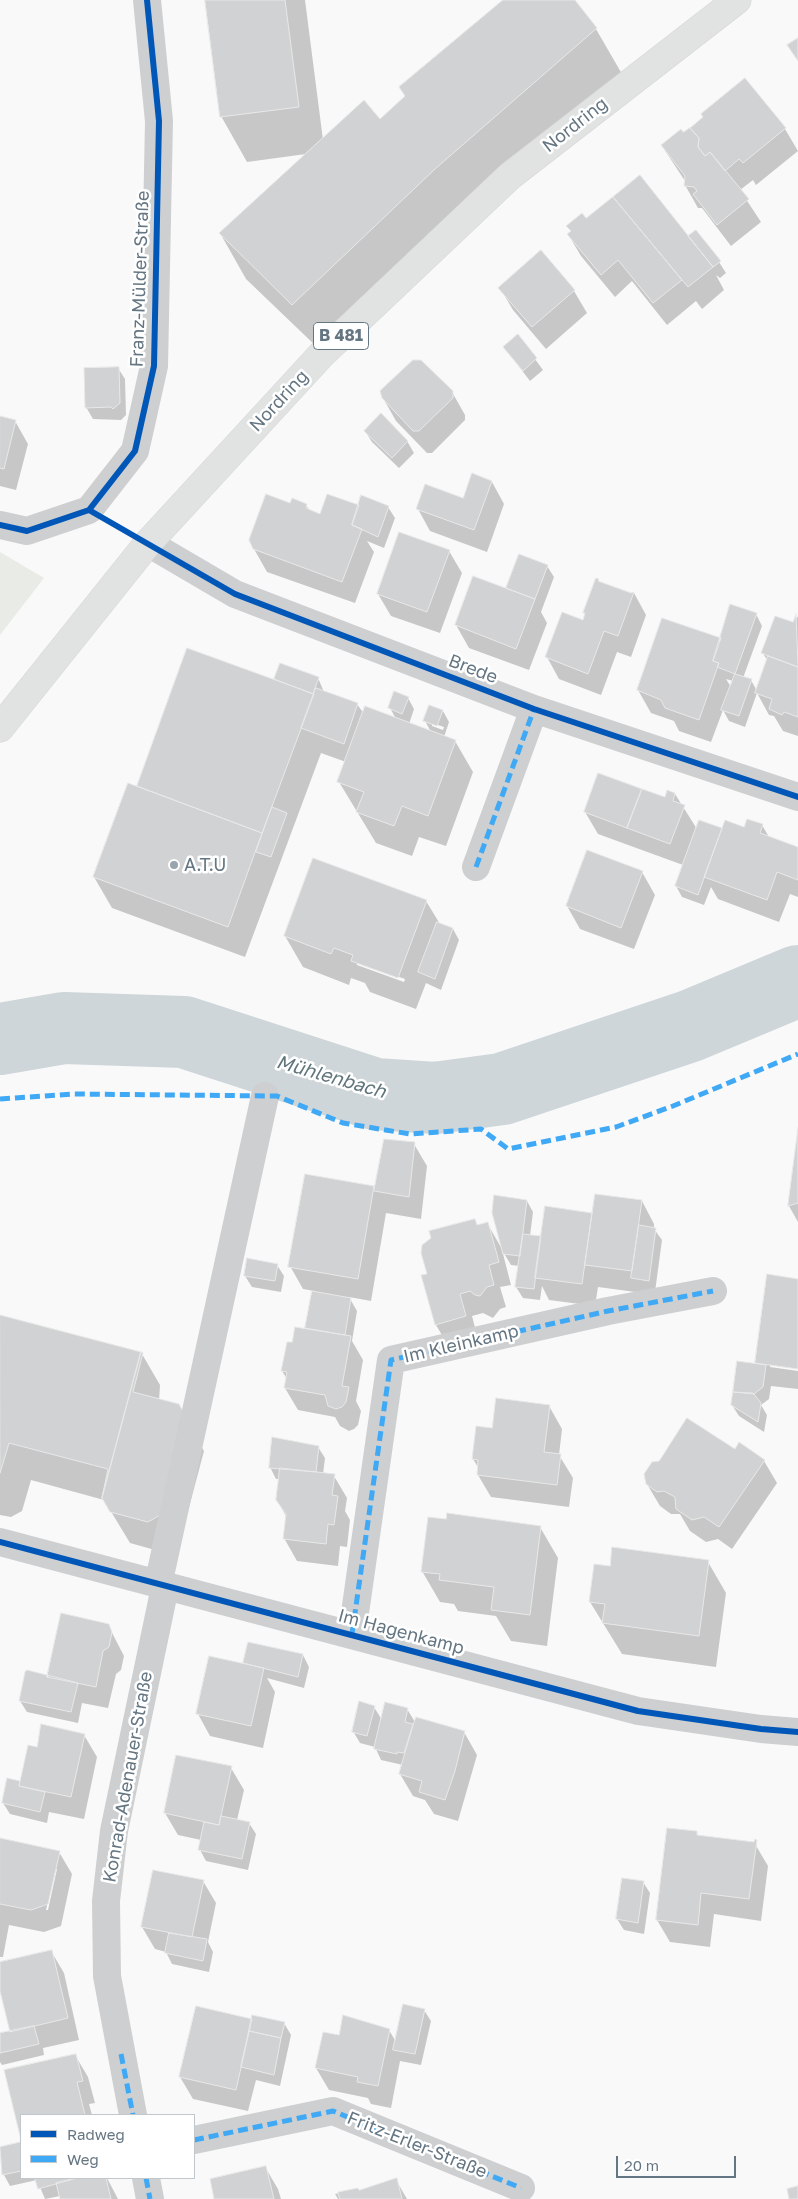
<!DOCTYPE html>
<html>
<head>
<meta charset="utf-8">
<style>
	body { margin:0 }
	#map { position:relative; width:798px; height:2199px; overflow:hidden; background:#f9f9f9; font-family:"Golos Text",sans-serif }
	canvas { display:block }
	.legend { position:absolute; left:20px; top:2114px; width:175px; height:65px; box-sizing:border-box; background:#fff; border:1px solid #c1c8cd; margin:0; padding:6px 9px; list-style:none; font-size:15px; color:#657683 }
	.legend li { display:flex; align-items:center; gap:10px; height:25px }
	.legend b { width:25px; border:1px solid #c1c8cd }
	.scale { position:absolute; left:616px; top:2156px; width:120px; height:22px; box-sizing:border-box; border:2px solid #657683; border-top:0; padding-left:6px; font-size:15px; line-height:18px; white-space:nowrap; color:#657683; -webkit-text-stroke:4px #fff; paint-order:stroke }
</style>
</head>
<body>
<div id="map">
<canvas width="798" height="2199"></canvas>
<ul class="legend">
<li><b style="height:6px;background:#0057b8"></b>Radweg</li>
<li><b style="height:6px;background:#3fa9f5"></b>Weg</li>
</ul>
<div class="scale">20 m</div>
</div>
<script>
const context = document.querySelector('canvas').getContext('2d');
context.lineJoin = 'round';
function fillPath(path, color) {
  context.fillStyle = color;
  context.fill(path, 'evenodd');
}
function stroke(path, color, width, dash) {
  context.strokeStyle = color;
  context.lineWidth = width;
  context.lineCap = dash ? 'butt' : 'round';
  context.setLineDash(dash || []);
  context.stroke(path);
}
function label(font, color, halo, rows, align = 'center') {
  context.font = font + ' "Golos Text",sans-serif';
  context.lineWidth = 5;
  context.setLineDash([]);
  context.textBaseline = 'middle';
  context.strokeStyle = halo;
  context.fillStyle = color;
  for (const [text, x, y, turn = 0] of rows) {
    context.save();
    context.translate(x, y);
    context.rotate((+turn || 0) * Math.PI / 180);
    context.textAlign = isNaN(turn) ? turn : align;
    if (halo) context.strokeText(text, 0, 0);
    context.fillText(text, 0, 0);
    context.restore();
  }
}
fillPath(new Path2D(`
	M0 552 44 578 0 635Z`), '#e8ebe6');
fillPath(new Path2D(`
	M207 0H305L323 140 380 121 505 0H574L596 29 622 74 319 349 246 279 220 233 306 154 247 162 221 116Z
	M745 80 785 129 798 151 756 185 753 180 740 190 761 222 731 246 702 208H698L685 185V181L662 146 691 128Z
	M640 177 692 243 719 262 726 273 720 278 716 275 724 290 702 309 696 301 667 325 632 281 615 297 581 256 568 234 571 232 568 226 586 220Z
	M500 288 574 291 587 313 546 349 513 310Z
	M518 336 543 370 530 381 504 347Z
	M118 368 125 379 126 415 121 420 93 419 86 407Z
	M452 392 465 415V420L432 453H427L396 421 383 398Z
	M0 418 15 421 28 444 16 490 0 486Z
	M365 431 407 441 414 453 399 468 372 442Z
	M492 482 504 504 487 552 430 531 418 509 464 500Z
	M290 504 306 505 310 511 321 515 357 505 388 507 395 518 384 548 367 541 374 552 355 603 267 572 254 549Z
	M449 551 462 573 440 633 391 616 378 594Z
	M547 566 554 577 541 612 547 623 529 670 469 648 456 625 509 591 507 588Z
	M598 580 600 583 631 594 634 593 646 615 631 657 617 652 601 695 559 679 547 657 584 622 585 612Z
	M756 614 762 626 743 678 751 680 757 691 768 662 763 653 794 624 798 616V736L783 731 774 716 769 715 757 693 745 727 729 721 723 710 711 742 679 731 674 721 651 713 638 690 721 640ZM726 679 733 681 731 687Z
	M188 650 278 683 276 679 318 678 324 692 357 704 364 714 396 719 390 708 408 698 414 709 409 724 431 732 425 721 443 711 449 722 444 737 455 741 473 772 446 846 419 837 412 856 376 843 339 782 346 762 321 753 245 957 112 908 94 877 137 788ZM432 723 444 727 443 730 432 726Z
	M675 794 697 829H721L722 832 762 825 769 837 798 848V897L790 894 779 922 718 899 711 887 704 905 682 897 676 886 683 865 598 834 585 812 666 799Z
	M642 872 655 895 634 949 580 929 567 906Z
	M426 901 440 924 453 929 459 940 441 990 426 983 416 1009 370 992 365 983 351 978 349 985 303 967 285 936ZM357 962 405 979 404 982 357 965Z
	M798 1137V1222L789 1206Z
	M414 1144 427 1166 421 1219 386 1213 371 1301 349 1297 357 1311 352 1341 363 1360 356 1401 361 1411 358 1425 354 1429 349 1431 340 1426 335 1417 298 1410 285 1388 287 1379 282 1371 294 1344 308 1330 307 1328 314 1291 303 1289 290 1266 306 1176 375 1188Z
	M527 1201 533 1212 530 1236 542 1237 546 1208 593 1215 642 1201 654 1224V1229L662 1240 655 1292 642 1290 643 1293 598 1287 595 1306 549 1300 542 1286 540 1300 523 1298 516 1287 520 1266 511 1265 502 1250 511 1285 500 1287 506 1307 500 1309 493 1318 483 1313 472 1316 478 1339 449 1347 436 1325 423 1276 429 1275 475 1220 478 1226 487 1223 502 1249Z
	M277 1265 284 1276 281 1292 252 1287 245 1276Z
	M768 1276 798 1280V1368L770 1364V1367L798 1371V1389L771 1386 769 1399 761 1405 767 1415 764 1432 739 1416 732 1405 756 1365Z
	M0 1317 142 1354 160 1385 159 1401 178 1405 204 1451 179 1545 166 1553 130 1543 104 1500 31 1480 22 1511 11 1517 0 1515Z
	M549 1406 562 1429 559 1455 573 1478 569 1507 491 1497 478 1475 479 1469 473 1459 493 1429Z
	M318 1447 325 1458 323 1474 334 1476 347 1498 345 1511 350 1520 347 1547 340 1546 338 1566 297 1561 284 1538 287 1518 277 1500 280 1479H276L270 1467Z
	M735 1451 764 1461 777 1483 732 1549 718 1539 706 1542 690 1531 680 1514H671L660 1506 647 1484Z
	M540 1527 558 1558 547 1646 511 1641 496 1616 458 1611 454 1604 440 1602 422 1571Z
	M708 1562 726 1593 716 1667 622 1654 590 1602 611 1568Z
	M108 1625 124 1656 121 1670 116 1674 108 1708 82 1703 78 1723 27 1712 20 1701Z
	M303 1655 309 1667 304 1688 267 1678 275 1692 263 1748 210 1736 198 1714 246 1666 244 1663Z
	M374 1707 382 1720 407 1709 415 1722 464 1732 477 1755 458 1821 434 1814 425 1800 413 1796 400 1774 403 1765 381 1760 375 1747 360 1743 353 1731Z
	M84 1735 97 1757 84 1819 49 1812 47 1823 10 1814 3 1803 8 1780 21 1782 38 1748Z
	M231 1768 244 1790 237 1820 249 1823 256 1834 248 1870 206 1861 200 1850 201 1840 178 1835 165 1813Z
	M696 1833 698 1836 755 1844 768 1866 761 1921 714 1914 710 1947 670 1942 657 1920Z
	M0 1845 59 1852 72 1874 61 1926 44 1932 9 1925 3 1957H0ZM55 1869H57L48 1910H46Z
	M203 1881 216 1903 208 1942 213 1952 209 1972 172 1964 166 1952 155 1949 142 1927Z
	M643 1882 650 1893 644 1934 624 1930 617 1919Z
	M51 1951 64 1973 79 2040 43 2048 44 2055 2 2065 0 2062V2034L12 2032 0 1985V1963Z
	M424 2010 431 2021 421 2065 400 2061 391 2108 371 2104 368 2098 329 2090 316 2068 389 2030 396 2042Z
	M252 2020 284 2023 291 2035 280 2086 256 2080 248 2111 193 2099 180 2077Z
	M75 2055 88 2077 95 2103 89 2104 92 2115H21V2135L6 2071Z
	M21 2143V2178H107L118 2199H61L60 2196 45 2199 37 2180 10 2186 4 2175 0 2148Z
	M265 2167 278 2189 281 2199H216Z
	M396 2180 407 2199H338L335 2194 358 2189 359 2191Z`), '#0003');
stroke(new Path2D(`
	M0 1039 64 1028 184 1032 375 1094 435 1098 502 1089 690 1026 798 981`), '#ced6d9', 72);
const building = new Path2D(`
	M205 0H285L299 107 220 117Z
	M503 0H575L597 28 435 169 292 305 219 233 364 100 380 119 405 96 399 87Z
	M798 38V61L787 45Z
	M745 78 786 128 743 163 739 159 725 171 710 152 705 156 698 147 699 138 690 128 703 117 701 114Z
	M690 128 699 138 698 147 705 156 710 152 749 199 717 225 693 194 697 191 694 187 684 186 685 176 661 145 681 129 683 132Z
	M640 175 713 267 688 287 613 197Z
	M613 197 682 280 653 303 618 260 601 275 567 234 571 231 566 226 582 213 586 218Z
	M696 230 721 261 713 267 688 236Z
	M541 250 575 290 532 327 498 288Z
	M518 334 537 358 523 371 503 347Z
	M413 360H421L453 391V398L419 431H413L382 398 380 391Z
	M119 367 120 403 113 409 111 407 85 408 84 368Z
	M381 413 408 441 392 458 364 431Z
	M0 416 16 420 4 469 0 468Z
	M472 473 492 481 474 530 416 509 425 484 463 498Z
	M266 494 290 503 292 498 307 504 306 508 320 514 327 494 359 505 352 525 362 529 342 582 253 549 249 540Z
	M361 495 389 506 378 537 352 525Z
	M399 532 450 550 427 612 377 594Z
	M519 554 548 565 535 599 506 588Z
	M473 576 535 599 516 649 455 625Z
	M596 578 599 579 598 581 631 593 634 592 618 636 604 631 588 674 545 657 562 612 583 620 585 613H583Z
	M730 604 757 613 735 674 717 667 719 663 713 661Z
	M796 614 798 667 761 653 775 616 793 622Z
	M662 618 721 638 713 661 719 663 699 720 665 708 661 700 637 690Z
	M187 648 314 694 262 833 137 786Z
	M768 656 798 667V717L784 712 782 715 769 709 772 699 755 693Z
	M280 663 319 677 313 694 274 679Z
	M735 674 752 679 739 716 721 710Z
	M316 688 358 703 344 744 301 728Z
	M394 691 409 697 402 714 388 708Z
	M429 705 443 710 437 726 423 721Z
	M365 706 456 740 428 816 402 806 394 826 356 812 364 792 337 782Z
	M598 773 642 789 627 828 584 812Z
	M128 783 262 833 228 927 93 877Z
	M642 789 665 797 667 790 675 793 673 801 685 805 670 844 627 828Z
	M272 807 287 813 271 857 256 852Z
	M747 819 763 824 760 833 798 847V880L777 872 767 900 704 877 725 820 744 827Z
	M699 820 722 828 698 895 675 886Z
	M587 850 643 871 621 928 566 906Z
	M313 858 427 900 398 978 351 961 353 955 334 948 331 954 284 936Z
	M437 922 453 928 435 979 418 972Z
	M798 1128V1203L788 1206Z
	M384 1139 415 1142 409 1197 374 1191Z
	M305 1174 374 1186 358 1279 288 1267Z
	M595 1194 642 1200 632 1271 585 1265Z
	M494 1195 527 1200 520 1256 503 1254 492 1213Z
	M545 1206 592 1213 582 1284 535 1278Z
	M475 1219 477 1225 488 1222 499 1262 489 1265 494 1285 487 1287 480 1296 475 1295 470 1291 460 1294 466 1316 435 1325 421 1275 427 1274 421 1253 422 1245 431 1238 429 1231Z
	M639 1225 656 1228 649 1281 631 1278Z
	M523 1234 541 1236 534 1289 515 1287Z
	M247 1258 278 1264 275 1281 244 1276Z
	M767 1274 798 1279V1369L755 1363Z
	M312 1291 351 1298 345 1335 305 1328Z
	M0 1315 141 1352 102 1498 108 1469 9 1443 0 1473Z
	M295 1327 351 1336 342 1386 349 1387 346 1402 342 1407 336 1409 328 1406 325 1395 284 1388 287 1372 281 1371 287 1342H292Z
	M141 1352 143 1353 133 1392 179 1404 187 1419 162 1514 148 1522 110 1512 102 1498Z
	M737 1361 766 1365 763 1387 754 1394 733 1392Z
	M733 1392 753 1393 761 1403 758 1422 731 1405Z
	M496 1398 550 1405 544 1452 561 1454 557 1485 477 1475 478 1460 472 1459 476 1426 492 1428Z
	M687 1418 735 1449 739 1442 765 1460 719 1527 704 1517 692 1520 676 1509 675 1497 664 1491 657 1492 646 1484 644 1474 652 1462 659 1461Z
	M272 1437 319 1446 316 1472 269 1468Z
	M280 1468 335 1474 332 1495 338 1496 334 1525 328 1524 326 1544 283 1539 286 1514 276 1500Z
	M447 1513 541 1526 530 1615 491 1610 494 1587 439 1580 440 1574 421 1572 428 1517 446 1519Z
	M612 1547 709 1560 699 1636 602 1623 605 1604 589 1602 594 1564 610 1566Z
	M61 1613 109 1624 112 1632 109 1647 103 1651 96 1687 47 1677Z
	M248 1642 303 1654 298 1677 243 1663Z
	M209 1656 264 1668 251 1726 196 1714Z
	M27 1670 78 1683 71 1712 19 1701 25 1672Z
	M359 1701 375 1706 367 1736 352 1732Z
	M385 1702 408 1708 405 1722 413 1724 404 1753 397 1752V1754L374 1749Z
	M416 1717 465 1731 455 1771 445 1800 419 1792 422 1781 399 1774Z
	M41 1724 85 1734 71 1797 19 1786 28 1745 37 1747Z
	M176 1755 232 1766 219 1825 164 1813Z
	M7 1778 20 1781 19 1786 45 1792 40 1812 2 1803Z
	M221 1816 250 1822 242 1859 198 1850 204 1822 219 1825Z
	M667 1828 697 1831V1835L754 1842 755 1839 757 1840 749 1899 701 1893 698 1925 656 1920Z
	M0 1838 60 1851 48 1904 31 1910 0 1904Z
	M153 1870 204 1880 192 1937 141 1927Z
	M622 1878 644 1881 638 1923 616 1919Z
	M169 1933 207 1939 203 1961 165 1953Z
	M52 1950 68 2018 10 2032 0 1991V1962Z
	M403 2004 425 2009 415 2054 393 2050Z
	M196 2006 252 2019 236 2090 179 2077Z
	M252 2015 285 2022 281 2038 249 2031Z
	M343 2015 390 2029 378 2086 357 2082 358 2077 315 2068 323 2032 339 2035Z
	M34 2026 39 2044 0 2053V2033Z
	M249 2031 281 2038 274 2075 241 2067Z
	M76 2054 83 2081 77 2082 85 2115H21V2140L4 2070Z
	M21 2142V2171L2 2175 0 2147Z
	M266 2166 274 2199H214L210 2179Z
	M35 2178H77L38 2189Z
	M77 2178H106L111 2199H60L56 2183Z
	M397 2178 402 2199H340L338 2194V2192L358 2188 359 2190Z
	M798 2186V2199H789L787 2189Z`);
fillPath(building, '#d0d2d3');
stroke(building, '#e8e8e8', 1);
const major = new Path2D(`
	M0 728 148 543 322 354 510 176 737 0`);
stroke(major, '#d5d6d7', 29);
stroke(new Path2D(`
	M0 525 27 531 89 510 135 451 154 366 159 121 147 0
	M148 543 235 594 534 709 798 797
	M476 867 534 709
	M0 1542 638 1711 761 1729 798 1732
	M158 1585 265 1096
	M352 1634 391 1360 608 1311 713 1291
	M133 2115 107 1976 106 1901 114 1831 165 1587
	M194 2140 333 2111 521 2188
	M146 2178 150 2199`), '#cecfd0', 28);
stroke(major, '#e1e2e2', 28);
stroke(new Path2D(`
	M476 867 534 709
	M0 1099 73 1094 277 1096 343 1123 410 1134 481 1129 508 1149 616 1127 673 1106 798 1054
	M352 1634 391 1360 608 1311 713 1291
	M121 2054 133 2115
	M194 2140 333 2111 521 2188
	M146 2178 150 2199`), '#3fa9f5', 5, [10, 5]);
stroke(new Path2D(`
	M89 510 235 594 534 709 798 797
	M0 525 27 531 89 510 135 451 154 366 159 121 147 0
	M0 1542 638 1711 761 1729 798 1732`), '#0057b8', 6);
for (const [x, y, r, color] of [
	[174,865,5,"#99a4ac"]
]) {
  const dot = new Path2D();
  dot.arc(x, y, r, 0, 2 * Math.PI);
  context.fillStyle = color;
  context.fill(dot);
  stroke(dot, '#fff', 2);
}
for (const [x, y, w] of [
	[341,336,55]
]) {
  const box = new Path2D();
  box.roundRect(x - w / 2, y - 13.5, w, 27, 4);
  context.fillStyle = '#fff';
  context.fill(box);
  stroke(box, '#657683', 1);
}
label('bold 16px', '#657683', null, [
	["B 481",341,336]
]);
label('18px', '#657683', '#fff', [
	["Nordring",575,125,-38],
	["Franz-Mülder-Straße",140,279,-88],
	["Nordring",279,401,-47],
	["Brede",473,669,21],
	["Im Kleinkamp",461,1344,-13],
	["Im Hagenkamp",401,1632,15],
	["Konrad-Adenauer-Straße",128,1777,-80],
	["Fritz-Erler-Straße",417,2145,22]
]);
label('18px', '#657683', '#fff', [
	["A.T.U",184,865]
], 'left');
label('italic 19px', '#60757c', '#fff', [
	["Mühlenbach",331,1077,16]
]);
</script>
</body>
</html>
